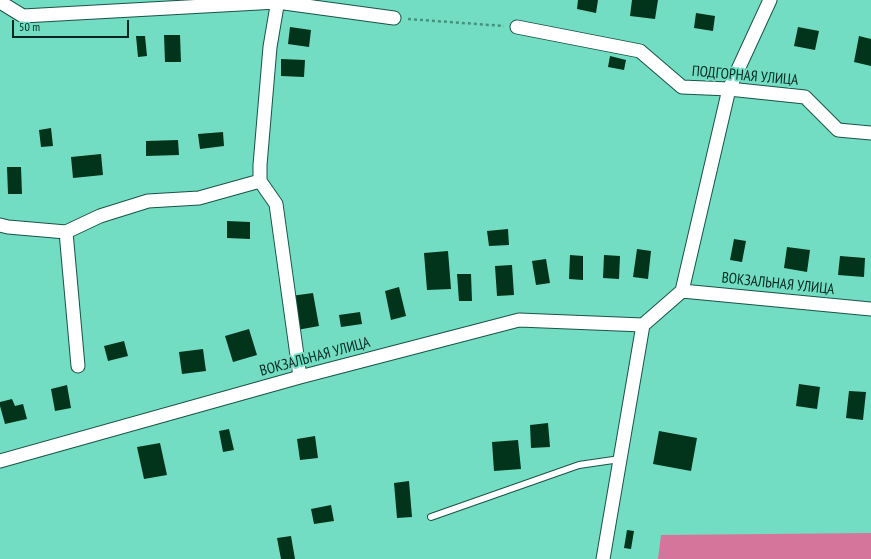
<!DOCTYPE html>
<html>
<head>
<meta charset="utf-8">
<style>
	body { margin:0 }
	#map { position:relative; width:871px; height:559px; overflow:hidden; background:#73ddc3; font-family:"PT Sans Narrow",sans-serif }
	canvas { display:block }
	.scale { position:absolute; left:12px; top:20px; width:117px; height:18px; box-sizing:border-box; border:2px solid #04271f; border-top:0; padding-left:5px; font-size:12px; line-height:14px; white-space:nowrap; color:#04271f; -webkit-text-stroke:3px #73ddc3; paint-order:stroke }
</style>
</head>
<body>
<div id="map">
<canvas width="871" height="559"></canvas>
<div class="scale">50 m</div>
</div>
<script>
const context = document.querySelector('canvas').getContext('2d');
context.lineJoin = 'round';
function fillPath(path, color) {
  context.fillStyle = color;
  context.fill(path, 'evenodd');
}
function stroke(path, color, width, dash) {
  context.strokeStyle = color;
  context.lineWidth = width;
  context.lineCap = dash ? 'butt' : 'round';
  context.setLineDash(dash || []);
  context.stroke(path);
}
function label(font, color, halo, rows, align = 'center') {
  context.font = font + ' "PT Sans Narrow",sans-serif';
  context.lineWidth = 4;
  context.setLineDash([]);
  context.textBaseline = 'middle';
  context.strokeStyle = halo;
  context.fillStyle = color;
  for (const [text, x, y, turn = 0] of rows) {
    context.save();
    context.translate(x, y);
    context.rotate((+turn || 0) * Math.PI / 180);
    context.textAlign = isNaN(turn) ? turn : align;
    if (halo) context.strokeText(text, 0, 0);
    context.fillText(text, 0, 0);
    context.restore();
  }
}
fillPath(new Path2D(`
	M871 533V559H658L661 535Z`), '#d6759c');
fillPath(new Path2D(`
	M578 0H598L596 13 577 9Z
	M632 0H658L655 19 630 16Z
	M696 13 715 16 713 31 694 28Z
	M290 27 311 30 309 47 288 44Z
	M798 27 819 31 815 50 794 46Z
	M164 35H180L181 62H165Z
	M136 36H145L147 56 138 57Z
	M859 36 871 39V66L854 62Z
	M610 56 626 60 624 70 608 67Z
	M281 59 305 60 304 77 281 76Z
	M51 128 53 146 41 147 39 130Z
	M223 132 224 146 200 149 198 134Z
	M178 140 179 155 146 156V141Z
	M101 154 103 175 73 178 71 157Z
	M7 167H21L22 194H8Z
	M227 221 250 222V239L227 238Z
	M508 229 509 245 489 246 487 231Z
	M734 239 746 241 742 262 730 260Z
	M787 247 810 250 807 272 784 268Z
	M637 249 651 251 648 279 633 277Z
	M448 251 451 289 427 290 424 253Z
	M570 255 583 256V280L569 279Z
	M604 255 620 256 619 279 603 278Z
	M840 256 865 258 864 277 838 275Z
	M546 259 550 283 536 285 532 261Z
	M512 265 514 295 497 296 495 266Z
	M457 274H471L472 301H459Z
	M399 287 406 316 391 320 385 291Z
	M313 293 319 326 297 330 291 296Z
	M360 312 362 324 341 327 339 315Z
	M249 329 257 355 233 362 225 336Z
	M124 341 128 356 108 361 104 346Z
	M203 349 206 371 182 374 179 352Z
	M799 384 820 387 817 409 796 406Z
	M67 385 71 408 55 411 51 389Z
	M849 391 866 392 863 420 846 418Z
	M12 399 15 406 23 404 27 419 5 424 0 406V402Z
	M548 423 550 447 531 448 530 425Z
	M229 429 234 450 223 452 219 431Z
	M659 431 697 438 691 471 653 464Z
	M315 436 318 458 300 460 297 439Z
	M518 440 521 469 494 471 492 442Z
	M160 443 167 475 144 479 137 447Z
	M409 481 412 517 397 518 394 483Z
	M331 505 334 521 314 524 311 509Z
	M627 530 634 531 631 549 624 548Z
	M291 536 295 559H281L277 538Z`), '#02331b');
const service = new Path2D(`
	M431 517 579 465 620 459`);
const minor = new Path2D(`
	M278 0 270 47 260 165V181L276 204 300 377
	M0 2 23 16 277 2 394 18
	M517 27 640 51 682 87 729 89 805 97 838 130 871 133
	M0 225 8 227 66 232 100 216 148 201 199 198 260 181
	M66 232 78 366
	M682 291 871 309
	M0 461 300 377 519 320 643 325
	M603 559 643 325 682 291 729 89 770 0`);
stroke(service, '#195346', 8);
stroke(minor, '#195346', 15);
stroke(new Path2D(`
	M408 19 504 26`), '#45917f', 2.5, [3, 3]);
stroke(service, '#fff', 6);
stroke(minor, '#fff', 13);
label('15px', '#04271f', '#73ddc3', [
	["ПОДГОРНАЯ УЛИЦА",745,76,5],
	["ВОКЗАЛЬНАЯ УЛИЦА",778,284,6],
	["ВОКЗАЛЬНАЯ УЛИЦА",315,357,-15]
]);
</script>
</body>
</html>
